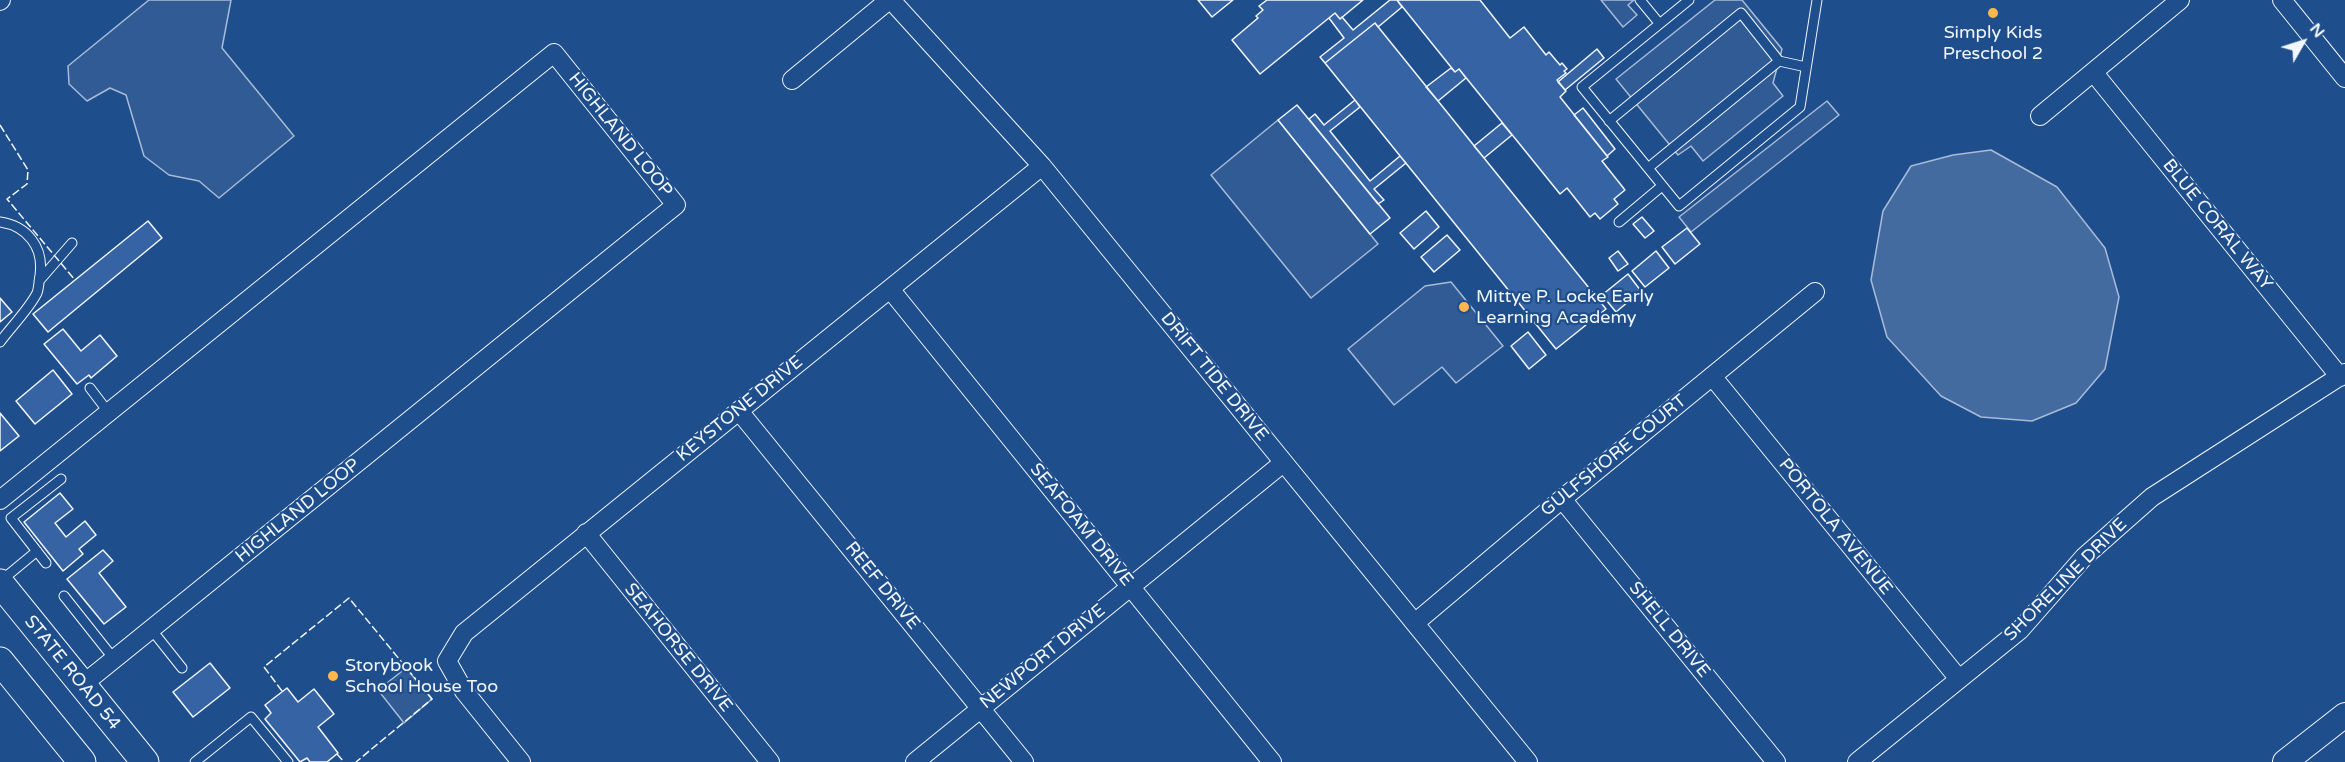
<!DOCTYPE html>
<html>
<head>
<meta charset="utf-8">
<style>
	body { margin:0 }
	#map { position:relative; width:2345px; height:762px; overflow:hidden; background:#1f4e8c; font-family:"Varela Round",sans-serif }
	canvas { display:block }
	.north { position:absolute; left:2273px; top:12px; width:60px; height:60px; -webkit-text-stroke:4px #1f4e8c; paint-order:stroke; rotate:51deg; font-size:16px; font-weight:700; line-height:24px; text-align:center; color:#f2f6ff }
	.north::after { content:''; display:block; margin:auto; width:21px; height:27px; background:#f2f6ff; clip-path:polygon(50% 0,100% 100%,50% 72%,0 100%) }
</style>
</head>
<body>
<div id="map">
<canvas width="2345" height="762"></canvas>
<div class="north">N</div>
</div>
<script>
const context = document.querySelector('canvas').getContext('2d');
context.lineJoin = 'round';
function fillPath(path, color) {
  context.fillStyle = color;
  context.fill(path, 'evenodd');
}
function stroke(path, color, width, dash) {
  context.strokeStyle = color;
  context.lineWidth = width;
  context.lineCap = dash ? 'butt' : 'round';
  context.setLineDash(dash || []);
  context.stroke(path);
}
function label(font, color, halo, rows, align = 'center') {
  context.font = font + ' "Varela Round",sans-serif';
  context.lineWidth = 4.5;
  context.setLineDash([]);
  context.textBaseline = 'middle';
  context.strokeStyle = halo;
  context.fillStyle = color;
  for (const [text, x, y, turn = 0] of rows) {
    context.save();
    context.translate(x, y);
    context.rotate((+turn || 0) * Math.PI / 180);
    context.textAlign = isNaN(turn) ? turn : align;
    if (halo) context.strokeText(text, 0, 0);
    context.fillText(text, 0, 0);
    context.restore();
  }
}
const built = new Path2D(`
	M149 0H231L222 48 294 136 219 198 199 181 169 175 144 156 126 95 110 88 87 101 69 84 68 66Z
	M1601 0H1634L1628 5 1637 15 1623 27Z
	M1715 0H1742L1782 49 1773 83 1783 96 1703 161 1691 146 1678 155 1616 79Z
	M1827 101 1839 115 1691 232 1679 217Z
	M1278 120 1378 244 1311 298 1211 175Z
	M1451 282 1503 346 1456 383 1442 367 1394 405 1348 349 1425 286Z
	M406 668 432 699 404 723 378 690Z`);
fillPath(built, '#305b95');
stroke(built, '#a8bbd7', 1.5);
const water = new Path2D(`
	M1991 150 2057 187 2105 248 2119 297 2105 369 2076 403 2032 421 1981 417 1941 396 1887 337 1871 280 1883 211 1911 166 1953 155Z`);
fillPath(water, '#446ba0');
stroke(water, '#a8bbd7', 1.5);
const building = new Path2D(`
	M1198 0H1233L1212 17Z
	M1267 0H1363L1340 19 1335 13 1260 74 1232 40 1258 18 1256 16 1263 10 1259 6Z
	M1390 0H1397L1402 7 1378 27 1375 23 1325 63 1320 57 1344 38 1329 18 1335 13 1340 19 1342 17 1353 30Z
	M1397 0H1480L1510 38 1524 27 1546 55 1549 52 1560 65 1562 63 1567 69 1564 71 1566 73 1557 80 1566 91 1560 97 1608 157 1602 161 1625 190 1614 199 1618 204 1600 219 1595 213 1590 217 1567 188 1560 194 1459 69 1455 72Z
	M1375 23 1606 309 1556 349 1325 63Z
	M1597 49 1604 58 1565 90 1558 82Z
	M1451 68 1455 72 1459 69 1466 78 1438 101 1426 87Z
	M1355 100 1360 107 1330 131 1370 181 1400 156 1406 163 1374 189 1384 200 1378 204 1309 119 1315 114 1324 125Z
	M1297 105 1390 218 1370 234 1278 120Z
	M1583 108 1615 149 1607 156 1574 115Z
	M1502 123 1512 135 1484 158 1474 146Z
	M1426 211 1439 227 1414 249 1400 233Z
	M1642 217 1654 231 1645 238 1633 224Z
	M148 221 162 238 48 332 33 314Z
	M1687 228 1700 244 1675 264 1662 247Z
	M1447 235 1460 250 1434 272 1421 257Z
	M1618 251 1628 264 1618 271 1609 258Z
	M1656 251 1669 268 1645 287 1632 271Z
	M1628 274 1641 291 1616 312 1602 295Z
	M0 298 12 312 0 322Z
	M63 329 81 351 100 335 117 356 91 378 89 375 77 384 44 344Z
	M1528 332 1546 355 1529 369 1511 346Z
	M53 370 72 394 35 424 16 401Z
	M0 413 19 436 0 451Z
	M60 493 73 509 55 523 66 537 85 521 96 535 79 549 83 554 63 571 24 522Z
	M103 550 113 561 99 573 126 607 104 624 67 579Z
	M210 663 230 688 193 717 173 692Z
	M287 688 298 702 314 689 334 714 318 727 338 753 327 762H310L307 758 300 762 265 719 271 713 265 705Z`);
fillPath(building, '#3563a3');
stroke(building, '#f2f6ff', 1.5);
const lane = new Path2D(`
	M1640 0 1659 23
	M1689 0 1582 87 1679 206 1800 107 1817 0
	M1609 121 1741 13 1779 61 1806 67
	M1648 168 1779 61
	M0 222C27 226 44 247 40 275 39 280 39 288 37 293 29 309 11 327 0 342
	M1619 222 1662 186
	M39 281 72 243
	M90 388 109 413
	M46 563 11 518 61 479
	M2 580 37 551
	M64 596 114 659
	M151 629 182 668
	M195 762 251 717 288 762`);
const street = new Path2D(`
	M891 0 1042 166 1528 762
	M2282 0 2345 78
	M0 1 1 0
	M2094 73 2340 377
	M792 80 889 0
	M2040 116 2180 0
	M890 289 1272 762
	M1712 376 1959 679
	M739 411 1024 762
	M1562 499 1776 762
	M0 500 554 53 676 205 82 685
	M586 533 770 762
	M1416 622 1562 499 1815 292
	M521 762 464 691 447 661 464 633 1042 166
	M915 762 1283 463
	M1857 762 2020 630 2084 557 2152 497 2345 373`);
const secondary = new Path2D(`
	M2285 762 2345 715`);
const primary = new Path2D(`
	M0 583 145 762
	M0 661 82 762`);
stroke(lane, '#f2f6ff', 11);
stroke(street, '#f2f6ff', 20);
stroke(secondary, '#f2f6ff', 26);
stroke(primary, '#f2f6ff', 29);
stroke(lane, '#1f4e8c', 9);
stroke(street, '#1f4e8c', 18);
stroke(secondary, '#1f4e8c', 24);
stroke(primary, '#1f4e8c', 27);
stroke(new Path2D(`
	M0 125 28 170 27 184 7 199 75 280
	M282 691 264 667 349 598 432 699 356 762
	M337 754 344 762`), '#f2f6ff', 1.5, [8, 3]);
for (const [x, y, r, color] of [
	[1993,13,6,"#ffb74d"],
	[1464,307,6,"#ffb74d"],
	[333,676,6,"#ffb74d"]
]) {
  const dot = new Path2D();
  dot.arc(x, y, r, 0, 2 * Math.PI);
  context.fillStyle = color;
  context.fill(dot);
  stroke(dot, '#1f4e8c', 2);
}
label('18px', '#f2f6ff', '#1f4e8c', [
	["Simply Kids",1993,33,"center"],
	["Preschool 2",1993,54,"center"],
	["Mittye P. Locke Early",1476,297],
	["Learning Academy",1476,318],
	["Storybook",345,666],
	["School House Too",345,687]
], 'left');
label('18px', '#f2f6ff', '#1f4e8c', [
	["HIGHLAND LOOP",620,135,51],
	["BLUE CORAL WAY",2217,225,51],
	["DRIFT TIDE DRIVE",1214,377,51],
	["KEYSTONE DRIVE",740,409,-39],
	["GULFSHORE COURT",1614,456,-39],
	["HIGHLAND LOOP",298,511,-39],
	["SEAFOAM DRIVE",1081,525,51],
	["PORTOLA AVENUE",1835,527,51],
	["SHORELINE DRIVE",2066,580,-45],
	["REEF DRIVE",882,586,51],
	["SHELL DRIVE",1669,630,51],
	["SEAHORSE DRIVE",678,648,51],
	["NEWPORT DRIVE",1043,657,-39],
	["STATE ROAD 54",72,673,51]
]);
</script>
</body>
</html>
